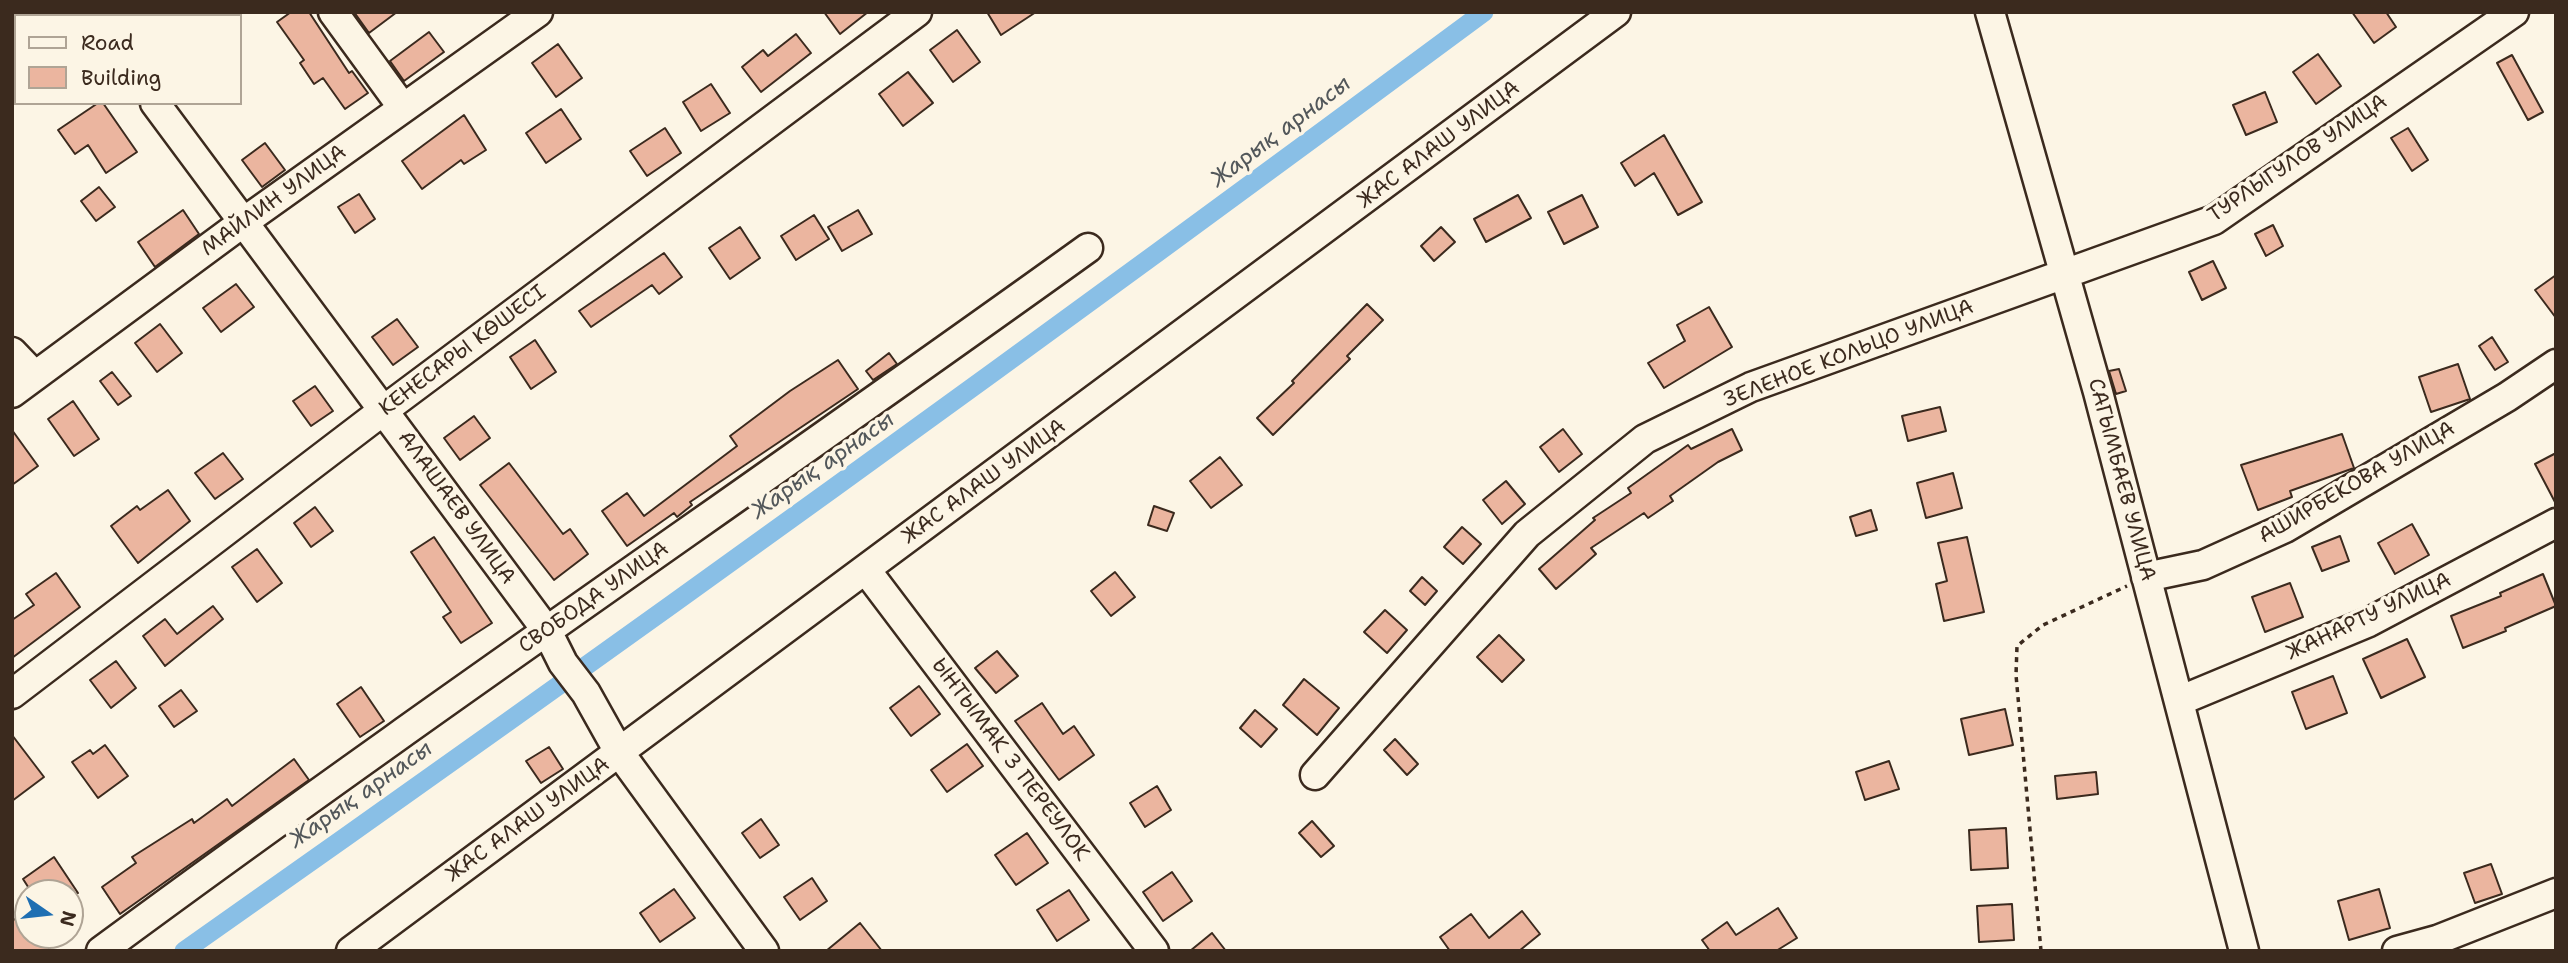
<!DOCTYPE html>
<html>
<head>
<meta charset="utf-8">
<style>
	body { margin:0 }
	#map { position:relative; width:2568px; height:963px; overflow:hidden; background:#fcf5e5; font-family:"Shantell Sans",sans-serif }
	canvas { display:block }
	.frame { position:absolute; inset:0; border:14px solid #3b2a1e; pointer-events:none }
	.legend { position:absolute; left:14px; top:14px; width:228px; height:91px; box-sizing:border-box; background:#fcf5e5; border:2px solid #afa495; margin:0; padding:9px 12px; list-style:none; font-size:21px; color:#3b2a1e }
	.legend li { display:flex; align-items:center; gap:14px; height:35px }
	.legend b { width:35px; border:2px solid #afa495 }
	.north { position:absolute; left:14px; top:879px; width:70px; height:70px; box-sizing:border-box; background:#fcf5e5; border:2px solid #afa495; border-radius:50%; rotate:104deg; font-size:19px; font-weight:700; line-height:28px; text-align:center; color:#3b2a1e }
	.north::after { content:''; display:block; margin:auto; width:24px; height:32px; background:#1f6fb2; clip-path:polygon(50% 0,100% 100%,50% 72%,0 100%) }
</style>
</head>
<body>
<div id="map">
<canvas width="2568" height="963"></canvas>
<div class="frame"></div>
<ul class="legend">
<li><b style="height:9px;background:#fcf5e5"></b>Road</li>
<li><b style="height:19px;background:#ebb59f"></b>Building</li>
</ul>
<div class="north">N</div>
</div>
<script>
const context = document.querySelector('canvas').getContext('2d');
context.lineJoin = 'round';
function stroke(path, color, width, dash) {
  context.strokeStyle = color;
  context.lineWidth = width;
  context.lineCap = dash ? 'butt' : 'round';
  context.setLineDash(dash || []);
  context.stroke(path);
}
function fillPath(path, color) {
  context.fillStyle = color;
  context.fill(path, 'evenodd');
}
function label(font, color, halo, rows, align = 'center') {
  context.font = font + ' "Shantell Sans",sans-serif';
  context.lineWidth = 7;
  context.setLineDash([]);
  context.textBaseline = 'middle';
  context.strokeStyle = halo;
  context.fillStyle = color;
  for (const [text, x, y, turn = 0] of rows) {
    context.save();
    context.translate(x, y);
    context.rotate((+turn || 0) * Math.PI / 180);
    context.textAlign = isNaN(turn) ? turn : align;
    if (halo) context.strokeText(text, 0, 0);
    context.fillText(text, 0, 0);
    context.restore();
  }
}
stroke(new Path2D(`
	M184 951C622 643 1055 330 1484 12`), '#89bfe6', 19);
const building = new Path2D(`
	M291 12H309L349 73 352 71 368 93 345 109 323 78 314 84 300 63 304 60 277 22Z
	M354 12H397L369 33Z
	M824 12H868L840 34Z
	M987 12H1036L1001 35Z
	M2352 12H2386L2396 27 2374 43Z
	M957 30 980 62 953 82 930 50Z
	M429 32 444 52 404 81 390 61Z
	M796 34 811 53 761 92 742 67 763 50 768 56Z
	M558 44 582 78 556 97 532 63Z
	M2318 54 2341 86 2316 104 2293 72Z
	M2512 55 2543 112 2528 120 2497 63Z
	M908 72 933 103 903 126 879 94Z
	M711 84 730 113 701 131 683 102Z
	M2265 92 2277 122 2246 135 2233 105Z
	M98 103H103L137 152 106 173 88 145 75 154 58 130Z
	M561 109 581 139 546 163 526 133Z
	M464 115 486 150 464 164 461 160 422 189 402 161Z
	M665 128 681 153 647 176 630 151Z
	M2408 128 2428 160 2412 171 2391 138Z
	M1664 135 1702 202 1678 215 1654 173 1635 186 1621 163Z
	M265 143 285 170 262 187 242 160Z
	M99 187 115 207 96 221 81 201Z
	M359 194 375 219 355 233 338 207Z
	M1518 195 1531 218 1486 242 1474 219Z
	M1582 195 1598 227 1564 244 1548 212Z
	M183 210 199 234 155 267 138 242Z
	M858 210 872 234 842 251 828 227Z
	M814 215 829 239 796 260 781 236Z
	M2273 225 2283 246 2266 256 2255 234Z
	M740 227 760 258 730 279 709 248Z
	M1441 227 1455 242 1434 261 1421 246Z
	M664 253 682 277 659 294 652 285 591 327 579 311Z
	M2213 261 2226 288 2202 300 2189 272Z
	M2556 275V318L2535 290Z
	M236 284 254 307 221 332 203 308Z
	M1367 304 1383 320 1347 356 1350 359 1273 435 1257 418 1294 383 1292 381Z
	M1709 307 1732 347 1664 388 1648 363 1685 341 1677 325Z
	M397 319 418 347 393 365 372 337Z
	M160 324 182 353 157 372 135 343Z
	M2492 337 2508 362 2495 370 2479 346Z
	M535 340 556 372 531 389 510 357Z
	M889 353 897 364 873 380 866 371Z
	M838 360 858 389 690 502 692 505 677 517 674 513 627 546 602 511 627 493 644 516 737 446 730 436 790 391Z
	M2458 364 2470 399 2431 412 2419 377Z
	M2119 369 2126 391 2116 394 2109 371Z
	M112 372 131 396 118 405 100 381Z
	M315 386 333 411 311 426 293 401Z
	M73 401 99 439 74 456 48 419Z
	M1940 407 1946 431 1908 441 1902 416Z
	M474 416 490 438 460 460 444 438Z
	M1563 429 1582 454 1559 472 1540 447Z
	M1732 429 1742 450 1718 462 1670 496 1673 501 1648 518 1644 513 1591 548 1596 554 1556 589 1539 569 1595 520 1593 518 1631 493 1628 488 1688 445 1691 449Z
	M12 430 38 466 12 485Z
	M2342 434 2354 468 2290 491 2292 497 2258 510 2241 465Z
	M223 453 243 479 215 499 195 473Z
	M2556 453V504L2535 464Z
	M1220 457 1242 485 1211 508 1190 481Z
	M509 463 563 534 570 529 588 554 554 580 480 485Z
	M1953 473 1962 508 1926 518 1917 483Z
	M1506 481 1525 504 1502 524 1483 500Z
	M168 490 190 521 138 563 111 526 137 506 140 510Z
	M1154 506 1174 513 1167 531 1148 525Z
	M315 507 333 531 311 547 294 523Z
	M1871 510 1877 530 1856 536 1850 517Z
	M2412 524 2429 555 2395 574 2378 543Z
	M1462 527 1481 544 1463 564 1444 547Z
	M2340 536 2349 561 2322 571 2312 547Z
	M434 537 492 623 461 643 443 617 451 612 411 552Z
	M1967 537 1984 612 1944 621 1936 584 1947 581 1938 543Z
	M257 549 282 583 257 602 232 567Z
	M1115 572 1135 597 1111 616 1091 591Z
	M56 573 80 607 12 658V620L34 605 26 594Z
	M2543 574 2556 606 2505 628 2506 631 2463 648 2451 616 2501 596 2500 593Z
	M1422 577 1437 591 1425 605 1410 591Z
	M2290 583 2303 617 2265 632 2252 597Z
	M213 606 223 619 165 666 143 636 165 619 177 634Z
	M1385 610 1407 630 1387 653 1364 632Z
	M1499 635 1524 660 1502 682 1477 657Z
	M2407 639 2425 677 2381 698 2363 659Z
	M997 651 1018 676 996 693 975 668Z
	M116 661 136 688 111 708 90 680Z
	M2333 676 2347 713 2306 729 2292 692Z
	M1304 679 1339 708 1317 735 1283 705Z
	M919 686 940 714 911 736 890 708Z
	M361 687 384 721 360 737 337 704Z
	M181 690 197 711 174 727 159 706Z
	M1042 703 1063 734 1074 726 1094 755 1059 780 1015 721Z
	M2005 709 2013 745 1969 755 1961 719Z
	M1255 710 1277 729 1261 747 1240 728Z
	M12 735 44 777 12 801Z
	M1395 739 1418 764 1407 775 1384 750Z
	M967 744 983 766 947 792 931 770Z
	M105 745 128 776 98 798 72 762 90 750 93 754Z
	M549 747 563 769 541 783 526 761Z
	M294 759 309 780 120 914 102 887 136 863 132 857 192 819 194 823 227 799 232 806Z
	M1889 761 1899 789 1865 800 1856 772Z
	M2096 772 2098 794 2057 799 2055 776Z
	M1157 786 1171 810 1145 827 1130 803Z
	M761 819 779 845 760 858 742 833Z
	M1312 821 1334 846 1321 857 1299 833Z
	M2006 828 2008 868 1971 870 1969 830Z
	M1027 833 1048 863 1016 885 995 855Z
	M54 857 78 893H32L23 879Z
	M2491 864 2502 894 2475 903 2464 873Z
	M1172 872 1192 901 1163 921 1143 892Z
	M812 878 827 901 800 920 784 897Z
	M674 889 695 918 660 942 640 913Z
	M2379 889 2390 928 2349 940 2338 901Z
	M1069 890 1089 920 1057 941 1037 910Z
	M2012 904 2014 940 1979 942 1977 906Z
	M1778 908 1797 938 1776 951H1710L1702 940 1727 922 1736 935Z
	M28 910V935H40L51 951H12V921Z
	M1522 911 1540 934 1519 951H1450L1440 937 1471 914 1489 938Z
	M860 923 882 951H826Z
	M1212 933 1226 951H1190Z`);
fillPath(building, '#ebb59f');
stroke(building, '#3b2a1e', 2);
const minor = new Path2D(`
	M86 12 89 16
	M333 12 403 108
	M1990 12 2098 392 2244 951
	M155 103 547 631 563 663 586 693 619 752 764 951
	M12 352 35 376
	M12 393 245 221 538 12
	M866 570 1154 951
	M2146 577 2203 565 2285 528 2507 397 2556 364
	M12 694 384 410 917 12
	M2179 701 2369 622 2556 523
	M1315 775 1527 534 1645 439 1751 387 2214 220 2514 12
	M101 951C426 711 760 484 1088 248
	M351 951 1616 12
	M2397 951 2437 940 2556 893`);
stroke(minor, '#3b2a1e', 33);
stroke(new Path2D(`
	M2041 951 2016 675 2017 646 2043 625 2127 586`), '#3b2a1e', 3.5, [5, 5]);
stroke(minor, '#fcf5e5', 28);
label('21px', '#3b2a1e', '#fcf5e5', [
	["ЖАС АЛАШ УЛИЦА",1439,145,-37],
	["ТУРЛЫГУЛОВ УЛИЦА",2298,159,-34],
	["МАЙЛИН УЛИЦА",274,201,-36],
	["КЕНЕСАРЫ КӨШЕСІ",463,351,-37],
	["ЗЕЛЕНОЕ КОЛЬЦО УЛИЦА",1849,354,-21],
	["САГЫМБАЕВ УЛИЦА",2121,480,75],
	["ЖАС АЛАШ УЛИЦА",984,482,-36],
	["АШИРБЕКОВА УЛИЦА",2357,483,-30],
	["АЛАШАЕВ УЛИЦА",456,508,54],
	["СВОБОДА УЛИЦА",594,598,-35],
	["ЖАНАРТУ УЛИЦА",2369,617,-25],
	["ЫНТЫМАК 3 ПЕРЕУЛОК",1010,760,53],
	["ЖАС АЛАШ УЛИЦА",528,820,-36]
]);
label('italic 23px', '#52575a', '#fcf5e5', [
	["Жарық арнасы",1281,132,-37],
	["Жарық арнасы",823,466,-35],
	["Жарық арнасы",361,795,-35]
]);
</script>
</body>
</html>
